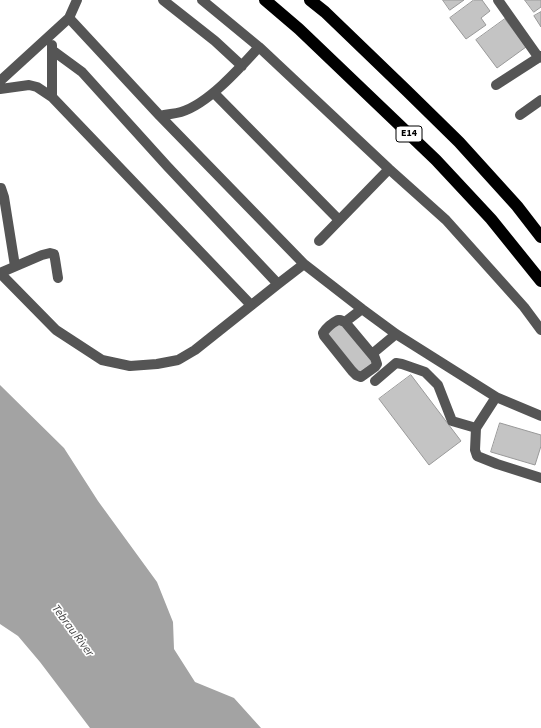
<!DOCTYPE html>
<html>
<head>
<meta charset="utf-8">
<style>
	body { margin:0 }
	canvas { display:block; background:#fff }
</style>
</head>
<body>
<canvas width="541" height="728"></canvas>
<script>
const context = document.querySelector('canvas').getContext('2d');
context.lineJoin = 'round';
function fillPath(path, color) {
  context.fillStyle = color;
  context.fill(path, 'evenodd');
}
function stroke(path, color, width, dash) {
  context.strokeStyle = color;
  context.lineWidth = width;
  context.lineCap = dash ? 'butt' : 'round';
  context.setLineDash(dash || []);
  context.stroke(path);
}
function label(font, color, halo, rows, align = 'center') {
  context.font = font + ' "Source Sans 3",sans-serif';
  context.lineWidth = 3.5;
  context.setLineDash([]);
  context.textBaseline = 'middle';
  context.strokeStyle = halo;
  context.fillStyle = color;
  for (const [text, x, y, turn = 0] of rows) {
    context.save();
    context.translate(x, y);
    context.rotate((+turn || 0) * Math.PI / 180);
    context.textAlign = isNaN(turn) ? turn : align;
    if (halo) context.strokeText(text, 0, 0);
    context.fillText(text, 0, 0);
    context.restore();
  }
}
fillPath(new Path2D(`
	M0 385 64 448 98 501 157 582 173 622 174 649 195 682 234 698 261 728H90L40 662 18 636 0 624Z`), '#a3a3a3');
const building = new Path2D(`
	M443 0H464L450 10Z
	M474 0H482L490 11 481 18 486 25 466 39 450 18Z
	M525 0H541V7L534 12Z
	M541 12V27L534 16Z
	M505 19 526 47 497 68 476 40Z
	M341 322 374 362 359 373 326 334Z
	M411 375 461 441 429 465 379 399Z
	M500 423 541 435V446L535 465 491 452Z`);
fillPath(building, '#c4c4c4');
stroke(building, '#999', 1);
stroke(new Path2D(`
	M163 0 215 41 242 66
	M202 0 259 47 389 169 446 220 524 307 541 330
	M498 0 539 58
	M69 18 160 116 304 264 362 309 396 334 496 397 541 416
	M52 45V97
	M52 50 82 72 167 166 278 284
	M0 81 69 18 77 0
	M496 85 541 56
	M0 89 29 85 37 87 52 97 251 305
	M214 93 339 220
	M520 115 541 100
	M160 116C167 114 174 114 181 112 208 104 240 68 259 47
	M0 188H1L4 197 15 266
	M319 241 389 169
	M0 273 56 330 102 360 130 366 157 364 178 360 195 350 278 284 304 264
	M0 273 42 255 50 253 54 254 55 259 58 278
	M338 320H340L345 322 375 358 377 364 375 367 361 377 356 375 352 371 324 336 323 333C327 327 332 323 338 320Z
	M345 322 362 309
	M372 354 396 334
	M375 381 396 363 402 364 425 372 438 385 452 421 476 428
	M496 397 476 428 475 450 477 456 497 464 541 478`), '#555', 10);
stroke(new Path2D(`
	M265 0 299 29 436 160 491 219 541 281
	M310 0 325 12 407 91 459 142 517 206 541 237`), '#000', 12);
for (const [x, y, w] of [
	[409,134,26]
]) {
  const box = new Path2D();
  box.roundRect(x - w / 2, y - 8, w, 16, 3);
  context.fillStyle = '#fff';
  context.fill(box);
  stroke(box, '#000', 1);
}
label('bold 10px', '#000', null, [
	["E14",409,134]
]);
label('italic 12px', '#444', '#fff', [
	["Tebrau River",72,631,53]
]);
</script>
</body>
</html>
